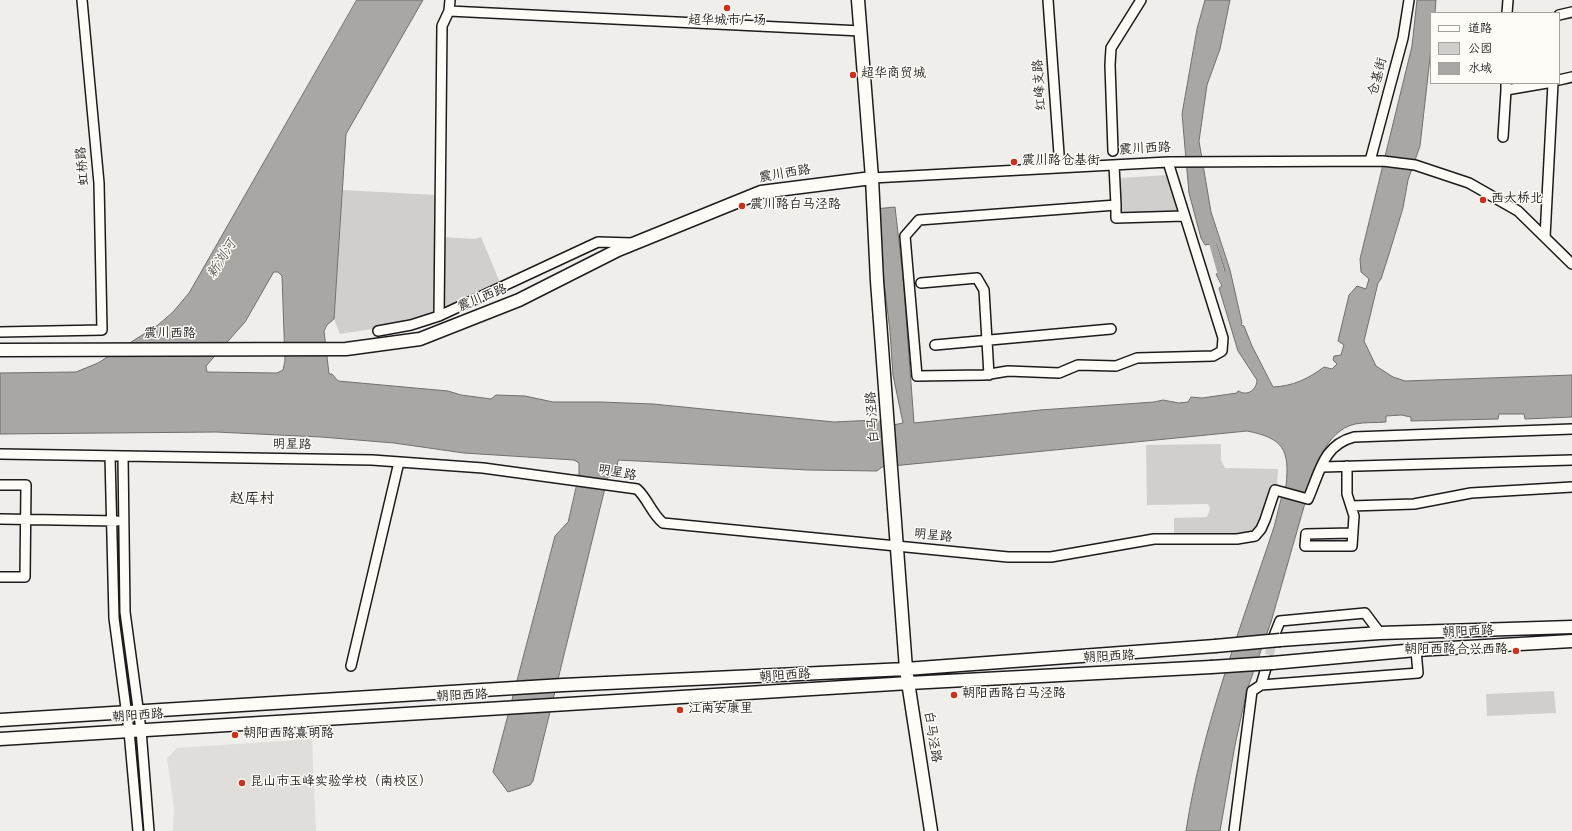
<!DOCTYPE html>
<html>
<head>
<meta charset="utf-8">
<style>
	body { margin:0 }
	#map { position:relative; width:1572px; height:831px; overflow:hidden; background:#f0eeea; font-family:Kalam,"LXGW WenKai TC",sans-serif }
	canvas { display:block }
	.legend { position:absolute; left:1430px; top:12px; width:130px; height:72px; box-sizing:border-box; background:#fdfcf7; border:1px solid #a3a29f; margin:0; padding:5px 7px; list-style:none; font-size:12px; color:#1c1c1c }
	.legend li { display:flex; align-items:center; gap:8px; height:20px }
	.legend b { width:20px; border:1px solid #a3a29f }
</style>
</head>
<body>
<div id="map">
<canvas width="1572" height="831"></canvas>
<ul class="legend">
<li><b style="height:5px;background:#fdfcf7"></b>道路</li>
<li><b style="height:11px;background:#d0cfcc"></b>公园</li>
<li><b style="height:11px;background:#a8a7a3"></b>水域</li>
</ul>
</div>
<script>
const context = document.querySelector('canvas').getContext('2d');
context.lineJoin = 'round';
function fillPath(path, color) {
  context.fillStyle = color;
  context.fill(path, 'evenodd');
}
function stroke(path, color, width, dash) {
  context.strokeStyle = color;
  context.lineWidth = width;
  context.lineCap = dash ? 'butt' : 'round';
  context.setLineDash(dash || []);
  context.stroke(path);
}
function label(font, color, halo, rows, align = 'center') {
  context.font = font + ' Kalam,"LXGW WenKai TC",sans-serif';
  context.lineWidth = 3;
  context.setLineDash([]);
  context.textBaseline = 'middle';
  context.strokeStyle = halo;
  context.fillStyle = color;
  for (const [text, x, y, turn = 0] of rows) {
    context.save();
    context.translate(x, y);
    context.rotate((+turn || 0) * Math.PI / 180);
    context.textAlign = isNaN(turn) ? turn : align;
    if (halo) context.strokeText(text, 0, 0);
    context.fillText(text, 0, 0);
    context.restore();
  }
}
fillPath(new Path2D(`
	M312 739 316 831H173L174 808 167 758 177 748Z`), '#e0deda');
fillPath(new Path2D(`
	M1168 175 1180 211 1172 213 1121 214 1119 178Z
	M343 190 436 195 435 314 378 328 340 334 334 319Z
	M442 237 475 239 481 237 501 285 442 312Z
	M1221 444V460L1225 468 1278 469 1277 486 1269 488C1266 502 1265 518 1254 529 1246 538 1189 534 1174 534V518L1207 517 1210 509 1208 504 1147 505 1146 445Z
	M1554 691 1556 713 1487 716 1486 694Z`), '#d0cfcc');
const water = new Path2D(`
	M357 0H423L346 134 334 319 327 325 324 331 329 374H332L338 381 448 391 461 395 491 399 496 395 525 396 553 402H601L653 404 834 422 875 420 893 425 903 423 893 375 890 331 875 209 895 207 903 277 914 423 1040 410 1154 402 1163 400 1179 403 1188 402 1191 397 1202 398 1237 393 1238 391C1240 391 1241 393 1244 393 1251 394 1257 387 1257 380L1238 351 1219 288 1222 286 1216 274 1225 271 1216 243 1205 245 1201 238 1189 193 1182 114 1197 29 1205 0H1230L1220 49 1207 85 1199 141 1211 212 1230 270 1242 323 1241 325 1244 326 1252 346 1273 387C1293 386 1308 379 1324 367L1332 369 1337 364 1333 360 1334 356 1341 355 1344 345 1338 341 1349 295 1357 286 1366 289 1369 279 1361 272 1360 259 1412 46 1417 0H1436L1435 13H1431V49L1420 146 1408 180 1403 208 1389 254 1381 279 1378 283 1364 341 1376 366 1393 377 1405 381 1572 375V417L1525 419 1524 414H1499L1498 419 1411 421V417L1401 415 1386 416V422C1376 423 1365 422 1355 424 1325 431 1315 469 1306 495L1284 488 1286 486C1290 449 1283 438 1247 431L882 467 877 471 808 470 618 460 616 476 608 477 607 479 609 481 572 476 579 475V463L574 460 464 453 394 443 321 437 216 432 0 434V373L76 372 98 363 158 325 173 312 189 293ZM274 272H278L282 276 285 361 283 370 277 373 207 372 206 366 245 322Z
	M577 485 605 488 533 781 530 785 508 792 493 772 555 536 568 522Z
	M1282 497 1305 503 1271 622 1247 690 1235 745 1220 831H1186C1202 727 1241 627 1274 527Z`);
fillPath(water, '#a8a7a3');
stroke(water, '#706f6d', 1);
stroke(new Path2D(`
	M1210 234 1223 280`), '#a8a7a3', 7);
stroke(new Path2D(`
	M1266 668 1274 636`), '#d0cecb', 9, [9, 4.5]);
const minor = new Path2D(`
	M450 0 449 11 861 31
	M1048 0 1060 168
	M1507 13 1508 0
	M1559 15 1572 12
	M1559 80 1572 77
	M1506 83V90L1547 83
	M1503 137 1506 90
	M1113 151 1110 65 1111 48 1141 0
	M1370 161 1403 38 1409 0
	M1114 165 1116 205 919 220 905 236 917 376 984 375 1008 371 1059 373 1078 365 1116 366 1137 358 1213 356 1222 351 1223 338 1168 162
	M872 178 1168 162 1383 161 1415 165 1469 183 1518 211 1572 264
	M1116 205V218L1184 216
	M1545 237 1553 83
	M921 283 977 278 984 290 989 375
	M439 316 442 26 449 11
	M378 331 411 325 439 316 598 242 632 243
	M0 332 102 330 99 183 82 0
	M935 345 1111 329
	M0 454 372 460 483 468 637 489C648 499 651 513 663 523L1008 557H1051L1154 539H1237L1255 536 1261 529 1265 520 1275 490 1308 499C1320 472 1323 445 1354 437L1572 429
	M110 456 114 618 129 731 138 831
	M123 456 125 612 141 730 149 831
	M1347 466V494L1354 516 1352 546H1305L1306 534 1353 533
	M1322 467 1572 460
	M0 485H26L25 577H0
	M1351 506 1414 504 1471 493 1572 487
	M0 519 117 521
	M1274 636 1280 621 1365 613 1380 633
	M351 666 399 462
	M1261 685 1266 668
	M1234 831 1252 691 1261 685 1418 673 1416 650`);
const major = new Path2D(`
	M858 0 872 178 877 281 906 669 931 831
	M0 350 346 349 420 339 519 300 618 250 761 192 872 178
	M1280 640 1380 633 1572 627
	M1272 663 1416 650 1572 641
	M0 720 563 685 906 669 1215 646
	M0 739 909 683 1211 667`);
stroke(minor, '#1c1c1c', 12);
stroke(major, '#1c1c1c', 15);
stroke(minor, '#fdfcf7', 9);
stroke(major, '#fdfcf7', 12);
const majorBridge = new Path2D(`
	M1215 646 1280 640
	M1211 667 1272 663`);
stroke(majorBridge, '#1c1c1c', 15, []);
stroke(majorBridge, '#fdfcf7', 12);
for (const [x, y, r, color] of [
	[727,8,4,"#c8321e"],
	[853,75,4,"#c8321e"],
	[1014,162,4,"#c8321e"],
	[1483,200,4,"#c8321e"],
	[742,206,4,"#c8321e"],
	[1516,651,4,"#c8321e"],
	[954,695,4,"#c8321e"],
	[680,710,4,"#c8321e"],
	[235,735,4,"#c8321e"],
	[242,783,4,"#c8321e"]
]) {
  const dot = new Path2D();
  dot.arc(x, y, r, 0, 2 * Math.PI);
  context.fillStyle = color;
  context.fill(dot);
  stroke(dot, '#fdfcf7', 1.5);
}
label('13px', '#1c1c1c', '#fdfcf7', [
	["超华城市广场",727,22,"center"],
	["超华商贸城",861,75],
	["震川路仓基街",1022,162],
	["西大桥北",1491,200],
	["震川路白马泾路",750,206],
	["朝阳西路合兴西路",1508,651,"right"],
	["朝阳西路白马泾路",962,695],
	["江南安康里",688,710],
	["朝阳西路熹明路",243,735],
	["昆山市玉峰实验学校（南校区）",250,783]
], 'left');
label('13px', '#1c1c1c', '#fdfcf7', [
	["仓基街",1379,77,-75],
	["红峰支路",1041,85,-94],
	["震川西路",1145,150,-3],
	["虹桥路",84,166,-95],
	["震川西路",785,175,-9],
	["震川西路",483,299,-22],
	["震川西路",170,335],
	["白马泾路",874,417,-94],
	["明星路",292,446,1],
	["明星路",617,474,11],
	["明星路",933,537,6],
	["朝阳西路",1468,633,-3],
	["朝阳西路",1109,658,-3],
	["朝阳西路",785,677,-4],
	["朝阳西路",462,697,-3],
	["朝阳西路",138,717,-4],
	["白马泾路",931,737,81]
]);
label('italic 14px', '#5b5b59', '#fdfcf7', [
	["新浏河",223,260,-58]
]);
label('15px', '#1c1c1c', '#fdfcf7', [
	["赵厍村",252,500]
]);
</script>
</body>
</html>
